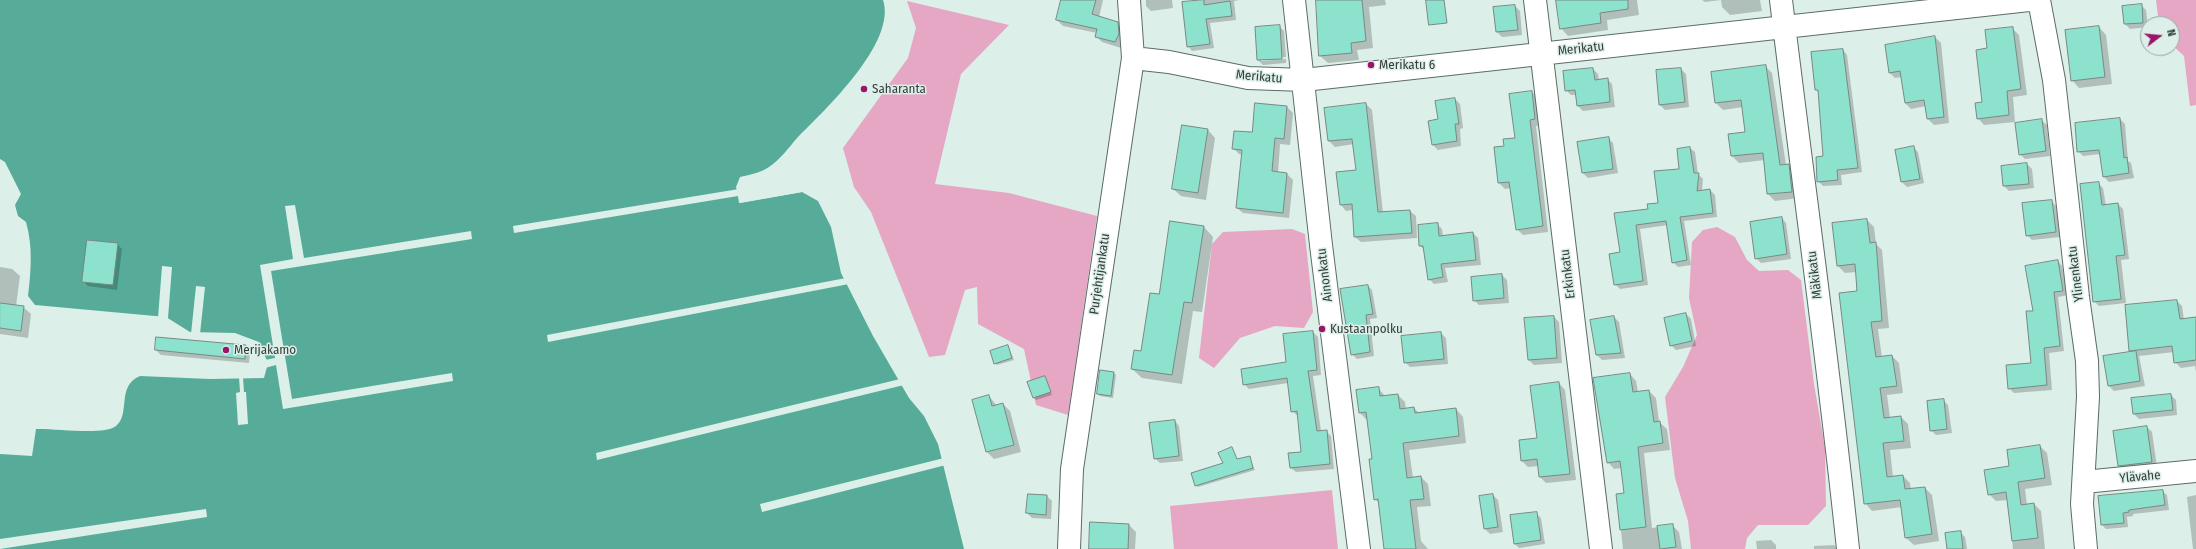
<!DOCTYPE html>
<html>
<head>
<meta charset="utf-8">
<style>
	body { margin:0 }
	#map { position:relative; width:2196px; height:549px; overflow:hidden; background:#dcefe9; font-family:"Fira Sans Condensed",sans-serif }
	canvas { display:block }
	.north { position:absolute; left:2140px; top:16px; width:40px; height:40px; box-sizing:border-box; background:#dcefe9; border:1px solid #9aa8a3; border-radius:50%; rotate:74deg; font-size:11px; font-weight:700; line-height:16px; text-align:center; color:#363e3b }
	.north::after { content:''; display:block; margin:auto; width:14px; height:18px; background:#9a1569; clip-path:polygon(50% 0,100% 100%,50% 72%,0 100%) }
</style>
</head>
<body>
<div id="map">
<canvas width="2196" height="549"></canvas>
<div class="north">N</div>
</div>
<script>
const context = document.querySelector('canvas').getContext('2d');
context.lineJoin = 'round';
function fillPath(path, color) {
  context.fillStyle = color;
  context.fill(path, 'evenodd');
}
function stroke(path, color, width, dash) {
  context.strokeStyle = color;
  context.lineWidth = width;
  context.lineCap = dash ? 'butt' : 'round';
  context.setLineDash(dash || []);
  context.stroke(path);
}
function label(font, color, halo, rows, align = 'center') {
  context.font = font + ' "Fira Sans Condensed",sans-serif';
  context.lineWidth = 3;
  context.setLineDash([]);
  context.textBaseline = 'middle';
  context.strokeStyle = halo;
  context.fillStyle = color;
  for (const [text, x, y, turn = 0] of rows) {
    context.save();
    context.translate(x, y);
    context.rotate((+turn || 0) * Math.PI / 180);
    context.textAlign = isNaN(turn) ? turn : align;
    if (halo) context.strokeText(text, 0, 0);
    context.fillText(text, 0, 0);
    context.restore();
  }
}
fillPath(new Path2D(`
	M2156 0H2196V105L2190 106 2184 56 2172 45V24H2159Z
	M907 1 1009 25 961 74 935 184 1009 193 1097 216 1068 415 1036 405 1024 349 978 324 977 287 965 290 945 355 929 357 871 212 854 187 843 148 908 58 916 28Z
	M1717 227 1735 237 1747 260 1759 271 1788 270 1801 280 1814 384 1825 448 1826 506 1808 525H1758L1747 538 1745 549H1691L1688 521 1675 478 1665 397 1683 367 1697 335 1689 298 1692 242 1703 230Z
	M1292 229 1305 234 1313 312 1304 328 1275 326 1240 338 1214 368 1199 358 1212 244 1223 232Z
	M1332 490 1338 549H1174L1170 506Z`), '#e5a7c4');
fillPath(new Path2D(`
	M0 0H883C897 42 826 109 798 137 789 147 780 160 769 167 761 173 748 175 740 177L736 187 740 203 802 192 818 201 831 227 841 273 873 336 909 398 924 416 938 444 964 549H0V454L32 456 36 429C53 428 104 436 116 426 131 414 116 386 140 376L210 379 264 378 268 363 259 342 235 333 190 332 166 317 35 305 28 296C31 270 33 247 26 222L18 216 15 205 21 194 5 162 0 159Z`), '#56ac99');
fillPath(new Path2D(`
	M739 189 741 200 802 190V192L739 203 738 196 514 233 513 226Z
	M295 205 304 258 471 231 472 239 271 271 292 399 452 373 453 381 283 409 276 365 265 368V360L275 358 260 265 293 259 285 206Z
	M162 266 172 267 168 318H158Z
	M846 278 849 284 548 342 547 335Z
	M196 286 205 287 200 334H191Z
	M239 377H243L244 392H246L248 424 238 425 236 393 240 392Z
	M900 379 904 385 597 460 596 453Z
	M944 458 946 465 762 512 760 504Z
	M206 509 207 517 0 549V539Z`), '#dcefe9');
fillPath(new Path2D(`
	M1062 0H1103L1099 17 1117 22 1124 29V40L1121 48 1102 42 1096 36 1097 33 1063 26 1057 20Z
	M1146 0H1172L1173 8 1151 11 1146 6Z
	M1202 0H1239L1234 1 1236 20 1210 23 1214 48 1192 51 1188 46 1183 3Z
	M1317 0H1385L1386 5 1369 7 1373 48 1357 50 1359 60 1328 63 1320 56Z
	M1557 0H1637L1639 15 1607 20 1608 30 1568 36 1561 28Z
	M1702 0H1760L1762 11 1730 15 1722 7 1721 0 1705 2Z
	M2141 5 2146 10 2148 27 2130 29 2125 24Z
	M1515 6 1520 11 1522 35 1502 37 1497 32Z
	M1279 26 1284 31 1286 57 1261 59V61L1286 59V63L1263 65 1258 60Z
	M2099 27 2106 35 2112 84 2079 88 2072 80Z
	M2012 28 2019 35 2027 95 2013 97 2015 122 1984 125 1978 118 1984 103 1989 49Z
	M1935 37 1941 43 1949 123 1934 125 1928 119 1926 106 1911 109 1905 103 1902 77 1895 78 1889 72Z
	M1843 50 1847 55 1862 172 1841 175 1842 185 1823 186 1818 181 1824 157 1819 93 1816 90Z
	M1765 66 1772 73 1786 165H1789L1795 172 1799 198 1775 201 1768 194 1765 160 1739 163 1732 156 1729 135 1747 133 1743 107 1723 110 1716 103Z
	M1593 69 1598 74 1599 80 1607 79 1612 84 1615 107 1583 111 1578 106 1577 95H1571L1566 90Z
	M1681 69 1686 74 1689 107 1665 110 1660 105Z
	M1532 92 1538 98 1541 125 1536 126 1548 232 1523 235 1517 229 1510 188 1505 189 1499 183 1505 147 1516 139Z
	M1455 99 1460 104 1463 128 1460 129 1461 146 1438 150 1433 145 1439 120Z
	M1366 104 1372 110 1383 213 1410 211 1416 216 1417 238 1361 242 1355 237 1353 210 1346 211 1341 205 1357 171 1354 144 1335 147 1329 141 1325 109Z
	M1287 107 1293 113 1290 145 1280 144 1278 173 1287 174 1293 180 1289 218 1243 213 1237 208 1243 155 1239 154 1233 148Z
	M2120 119 2125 124 2128 161 2131 163 2134 178 2109 182 2104 177 2100 154 2083 156 2078 151Z
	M2042 121 2047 125 2050 156 2025 159 2020 154Z
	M1183 126 1208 130 1215 138 1206 200 1181 196 1173 189Z
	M1608 138 1613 143 1618 173 1588 178 1583 173Z
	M1913 147 1918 152 1924 183 1907 187 1902 182Z
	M1690 148 1695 152 1698 174 1703 179 1702 191 1710 190 1715 195 1717 217 1684 221 1691 265 1678 267 1673 262 1668 225 1640 229 1648 285 1620 289 1615 284 1621 253 1615 214 1649 210 1659 203 1680 170Z
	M2027 164 2032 169 2034 188 2009 191 2004 186 2003 167Z
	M2098 183 2103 188 2106 206 2118 204 2123 209 2129 259 2121 260 2126 303 2099 306 2094 301Z
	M2051 201 2056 206 2060 237 2032 240 2027 235Z
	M1782 218 1786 223 1791 259 1761 263 1756 258Z
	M1867 220 1874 227 1876 244 1882 250 1889 328 1878 329 1882 358 1892 356 1899 363 1903 393 1887 395 1890 418 1901 417 1908 424 1911 448 1890 450 1893 477 1903 476 1910 483 1911 490 1925 488 1932 495 1939 541 1914 545 1906 538 1902 507 1872 511 1865 503 1856 272 1845 273 1838 266Z
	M1171 222 1204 227 1213 237 1202 312 1193 311 1182 384 1142 378 1132 369 1142 353 1160 296Z
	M1437 224 1442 229 1443 236 1473 233 1478 238 1481 265 1445 268 1448 282 1434 284 1429 279 1425 250 1420 246Z
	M117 244 122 249 117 290 88 286 83 281Z
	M2058 261 2062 266 2068 295 2058 297 2064 351 2049 353 2052 390 2014 393 2009 388 2032 363 2034 311Z
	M0 267 12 269 20 276 16 306 23 307 31 314 28 338 0 334Z
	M1502 275 1507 280 1509 303 1479 305 1474 300Z
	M1368 286 1372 290 1377 318 1370 319 1374 356 1357 359 1352 354Z
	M2177 301 2182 306 2184 320 2196 318V372L2195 366 2181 368 2175 362 2174 352 2139 356 2145 386 2114 391 2109 386 2133 352 2130 350Z
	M1686 314 1691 319 1696 346 1676 350 1671 345Z
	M1554 317 1559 322 1562 363 1534 365 1529 360Z
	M1614 317 1619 322 1625 358 1602 360 1597 355Z
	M1313 332 1318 337 1321 375 1313 376 1321 431H1326L1331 436 1334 469 1296 472 1291 468 1302 452 1298 416 1292 411 1288 383 1249 389 1244 384 1287 363Z
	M1441 333 1446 338 1448 364 1410 367 1405 362Z
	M245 346 250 351 249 363 161 355 156 350Z
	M1008 346 1014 360 997 365 995 363Z
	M1101 372 1114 373 1116 375 1113 398 1100 396 1098 394Z
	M1630 374 1636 381 1638 392 1649 391 1656 398 1659 422 1667 429 1670 450 1644 453 1652 528 1672 525 1679 532 1682 549H1623L1617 495 1626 494 1622 468 1614 469 1608 462Z
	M1045 377 1052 395 1036 400 1034 398Z
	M1559 383 1565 390 1576 480 1546 483 1540 477 1539 466 1528 467 1522 461 1538 439Z
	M1378 388 1386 397 1398 395 1405 402 1406 409 1414 408 1420 414 1456 409 1463 417 1466 443 1409 450 1413 478 1421 477 1428 484 1431 506 1417 507 1421 541 1428 549H1385L1379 503 1375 499 1374 459 1367 420 1360 413Z
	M2171 395 2176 400 2177 415 2139 419 2134 414Z
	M989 396 997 406 1003 404 1010 411 1021 452 994 459 987 452Z
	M1943 400 1948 405 1952 433 1936 435 1931 430Z
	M1175 421 1179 426 1183 461 1160 463 1155 458Z
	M2147 427 2152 432 2157 467 2124 471 2119 466Z
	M2040 446 2047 453 2052 485 2025 489 2027 505 2034 504 2041 511 2045 549H2013L2008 500 1996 501 1989 494 2010 467 2008 451Z
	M1231 449 1238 460 1249 457 1255 470 1198 487 1195 485 1224 464Z
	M2162 491 2167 495 2169 510 2133 514V516L2127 517 2128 527 2106 529 2102 525Z
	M1029 495 1047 496 1052 501 1051 519 1032 518 1027 513Z
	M1493 495 1498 500 1503 532 1490 534 1485 529Z
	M2196 495V549H2193L2187 497Z
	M1536 513 1541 518 1545 544 1519 548 1514 543Z
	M1129 525 1136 532 1135 549H1090Z
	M1960 532 1965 537 1967 549H1948Z
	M1771 540 1776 545V549H1757L1756 541Z
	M1834 545 1838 549H1814V546Z`), '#0003');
const building = new Path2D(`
	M1061 0H1096L1092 14 1118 22 1119 34 1115 42 1095 37 1097 29 1056 20Z
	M1204 0V5L1230 1 1232 16 1206 19 1210 44 1187 47 1182 2Z
	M1316 0H1362L1366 41 1351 43 1352 53 1319 56Z
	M1426 0H1444L1447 23 1429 25Z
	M1556 0H1628V9L1600 13 1601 23 1560 29Z
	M2142 4 2143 23 2124 24 2122 6Z
	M1515 5 1518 30 1496 32 1493 7Z
	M1280 25 1282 59 1257 60 1255 27Z
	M2099 26 2105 77 2071 81 2065 30Z
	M2013 27 2021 89 2007 91 2009 115 1977 119 1975 103 1982 102 1976 50 1987 48 1985 30Z
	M1935 36 1944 117 1927 119 1924 100 1905 103 1900 71 1889 73 1885 45Z
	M1843 49 1858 168 1837 170 1838 180 1817 182 1816 157 1823 156 1818 90H1815L1811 52Z
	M1766 65 1780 165 1789 164 1792 192 1767 194 1763 153 1731 156 1728 134 1745 132 1741 100 1715 103 1711 72Z
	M1593 68 1595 80 1608 78 1610 102 1577 106 1575 90 1565 91 1563 71Z
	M1681 68 1685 102 1659 105 1656 70Z
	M1532 91 1535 119 1530 120 1543 226 1516 230 1509 182 1498 183 1494 147 1504 146 1503 139 1515 138 1509 94Z
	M1455 98 1459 124H1455L1457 141 1432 145 1428 121 1438 119 1435 101Z
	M1255 103 1287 106 1284 139 1275 138 1272 171 1287 173 1283 213 1236 208 1242 150 1232 149 1234 131 1252 132Z
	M1366 103 1378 212 1410 210 1412 233 1354 237 1352 204 1340 205 1336 172 1356 170 1352 139 1328 141 1324 108Z
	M2120 118 2124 158 2127 157 2129 173 2103 177 2099 150 2077 152 2075 123Z
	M2042 119 2046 151 2019 155 2015 123Z
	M1182 125 1208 129 1198 193 1172 189Z
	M1609 137 1613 169 1582 173 1577 142Z
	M1914 146 1920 179 1901 182 1895 150Z
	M1690 147 1694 173H1699L1697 191 1710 189 1713 213 1680 217 1687 260 1672 263 1666 221 1636 225 1643 281 1614 285 1609 254 1620 252 1614 213 1648 209 1647 204 1658 203 1654 171 1679 169 1677 149Z
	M2027 163 2029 184 2003 186 2001 166Z
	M2099 182 2102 205 2118 203 2125 255 2116 256 2121 299 2093 302 2080 184Z
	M2052 200 2056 232 2026 236 2022 203Z
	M1782 217 1787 254 1755 259 1750 222Z
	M1867 219 1870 243 1876 242 1882 321 1871 322 1876 357 1892 355 1897 386 1880 388 1884 418 1901 416 1904 441 1883 443 1887 477 1903 475 1905 489 1925 487 1932 534 1905 538 1900 500 1864 504 1839 293 1857 291 1855 264 1837 266 1832 223Z
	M1170 221 1204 226 1192 303 1184 302 1172 375 1131 369 1134 350 1141 351 1150 293 1159 294Z
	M1438 223 1439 236 1473 232 1476 260 1441 264 1443 277 1428 280 1423 246H1419L1418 225Z
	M87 240 118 243 113 285 82 282Z
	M2058 260 2063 291 2054 292 2060 346 2044 348 2047 385 2008 389 2006 365 2031 363 2026 311H2033L2025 266Z
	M1502 274 1504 298 1473 301 1471 277Z
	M1368 285 1373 314 1366 315 1370 352 1351 355 1340 289Z
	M2177 300 2180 319 2196 317V360L2174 363 2172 346 2129 351 2125 305Z
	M0 303 24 306 21 331 0 328Z
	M1686 313 1692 341 1670 346 1664 318Z
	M1554 316 1557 358 1528 360 1524 318Z
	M1614 316 1621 353 1596 355 1590 320Z
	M1313 331 1317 370 1308 371 1317 431 1327 430 1330 464 1290 468 1288 453 1301 452 1297 411 1291 412 1287 378 1243 385 1241 369 1286 362 1283 334Z
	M1441 332 1444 359 1404 363 1401 336Z
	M156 337 246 345 245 359 155 350Z
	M1008 345 1012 358 994 364 990 351Z
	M2136 351 2140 381 2108 386 2103 356Z
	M1100 370 1114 372 1111 396 1097 394Z
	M1630 373 1633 392 1649 390 1654 422 1660 421 1663 443 1638 447 1646 527 1620 530 1616 494 1624 493 1620 461 1607 463 1593 378Z
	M1045 376 1051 392 1033 398 1027 382Z
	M1559 382 1570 474 1539 477 1537 459 1521 461 1519 440 1537 438 1530 386Z
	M1379 387 1380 396 1398 394 1400 409 1414 407 1415 413 1456 408 1459 436 1403 443 1407 478 1421 476 1424 499 1410 500 1416 549H1384L1378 499 1374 500 1369 459H1372L1366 412 1359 413 1356 390Z
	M2171 394 2173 410 2133 414 2131 398Z
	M989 395 992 406 1003 403 1014 445 986 452 972 400Z
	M1944 399 1947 429 1930 431 1927 401Z
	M1175 420 1179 456 1154 459 1149 423Z
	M2147 426 2152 462 2118 466 2113 431Z
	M2040 445 2045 478 2018 482 2021 505 2034 503 2038 538 2012 541 2006 492 1988 495 1984 470 2009 466 2007 450Z
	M1232 447 1237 459 1250 456 1253 468 1195 486 1191 473 1223 463 1218 453Z
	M2163 490 2165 505 2129 510V512L2123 513 2124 523 2101 525 2098 496Z
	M1028 494 1047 495 1046 515 1026 513Z
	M1493 494 1498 527 1484 529 1479 496Z
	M1537 512 1541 540 1514 544 1510 515Z
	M1090 522 1129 524 1128 549H1089Z
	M1673 524 1676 547 1660 549 1657 526Z
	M1961 531 1963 549H1947L1945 533Z`);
fillPath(building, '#8de2cd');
stroke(building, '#788984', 1);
const minor = new Path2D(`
	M1294 0 1321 245 1359 549
	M1535 0 1601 549
	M1781 0C1803 183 1829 366 1848 549
	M2039 0 2054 80 2078 297 2087 361 2088 397 2082 504 2086 549
	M1133 58 1169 62 1248 78 1304 80 2029 0
	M2084 482 2196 471
	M1069 549 1072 469 1133 58 1129 0`);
stroke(minor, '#5c6c67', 24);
stroke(minor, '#fff', 22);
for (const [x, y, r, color] of [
	[1371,65,4,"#9a1569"],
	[864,89,4,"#9a1569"],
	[1322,329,4,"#9a1569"],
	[226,350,4,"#9a1569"]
]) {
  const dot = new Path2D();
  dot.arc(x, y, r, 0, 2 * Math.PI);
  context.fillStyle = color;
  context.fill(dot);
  stroke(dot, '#dcefe9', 1.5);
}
label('13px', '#363e3b', '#dcefe9', [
	["Merikatu",1581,49,-6],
	["Merikatu",1259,77,5],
	["Purjehtijankatu",1100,274,-82],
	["Erkinkatu",1568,274,-97],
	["Ylinenkatu",2076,274,-97],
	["Ainonkatu",1325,275,-97],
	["Mäkikatu",1815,275,-97],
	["Ylävahe",2140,477,-5]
]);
label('13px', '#363e3b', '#dcefe9', [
	["Merikatu 6",1379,65],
	["Saharanta",872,89],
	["Kustaanpolku",1330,329],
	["Merijakamo",234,350]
], 'left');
</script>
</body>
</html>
